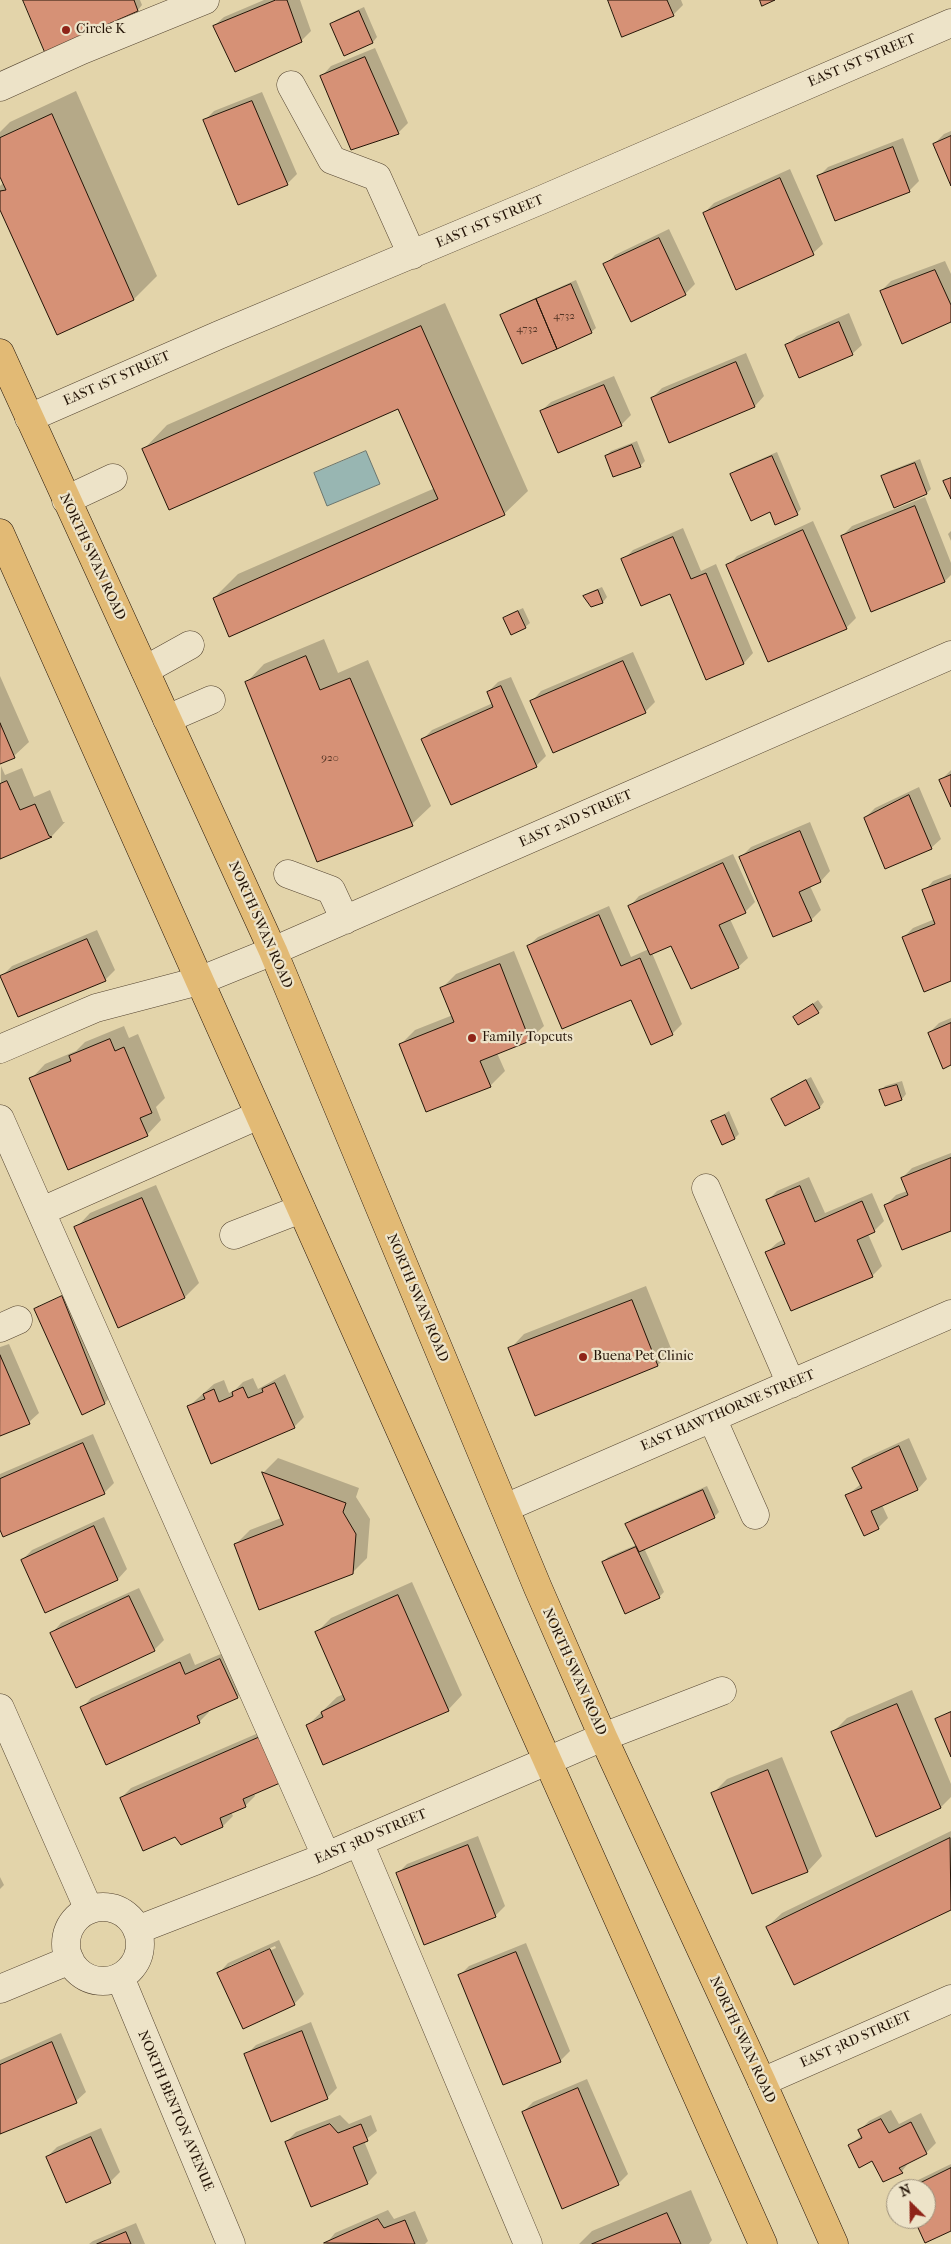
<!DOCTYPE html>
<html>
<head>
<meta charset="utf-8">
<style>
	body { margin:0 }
	#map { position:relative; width:951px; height:2244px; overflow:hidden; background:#e3d4aa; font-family:"IM FELL French Canon",serif }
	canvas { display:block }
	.north { position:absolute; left:886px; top:2179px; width:50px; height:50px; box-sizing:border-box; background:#ede3c8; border:1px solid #9d907b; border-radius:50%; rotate:337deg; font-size:14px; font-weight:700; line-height:20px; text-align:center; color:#241407 }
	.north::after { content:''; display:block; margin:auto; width:18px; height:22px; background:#8f2418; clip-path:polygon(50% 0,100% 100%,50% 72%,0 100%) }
</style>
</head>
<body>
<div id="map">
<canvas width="951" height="2244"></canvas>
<div class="north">N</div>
</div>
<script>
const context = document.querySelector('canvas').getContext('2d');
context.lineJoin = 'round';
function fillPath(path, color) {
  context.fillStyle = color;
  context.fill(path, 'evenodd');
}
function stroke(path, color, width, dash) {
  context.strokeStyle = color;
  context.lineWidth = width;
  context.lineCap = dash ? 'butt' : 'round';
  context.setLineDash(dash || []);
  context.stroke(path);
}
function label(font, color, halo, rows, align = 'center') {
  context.font = font + ' "IM FELL French Canon",serif';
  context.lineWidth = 4.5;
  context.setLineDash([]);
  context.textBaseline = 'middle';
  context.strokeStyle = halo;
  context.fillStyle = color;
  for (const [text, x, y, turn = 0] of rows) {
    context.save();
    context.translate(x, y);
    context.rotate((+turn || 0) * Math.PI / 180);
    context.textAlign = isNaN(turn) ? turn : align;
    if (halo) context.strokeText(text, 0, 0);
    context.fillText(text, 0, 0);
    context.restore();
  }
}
const water = new Path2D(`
	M366 451 380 484 327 506 314 473Z`);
fillPath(water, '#98b6b2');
stroke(water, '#6a756e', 1);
fillPath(new Path2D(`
	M24 0H140L142 5 138 10 45 50Z
	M264 0H300L311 31 301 41 214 26 224 17Z
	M609 0H681L683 5 673 15Z
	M364 7 377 37 373 42 345 54 332 24 336 20Z
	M375 48 408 123 398 133 322 76 331 66Z
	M76 91 157 276 134 299 58 333 0 206V186L4 182 0 174V132L10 122Z
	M262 92 297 174 287 184 204 121 214 111Z
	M951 131V183L934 144 944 134Z
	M903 138 919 181 909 191 819 176 828 167Z
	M790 169 823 244 813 253 737 288 704 213 714 203Z
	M669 229 695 284 685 294 605 265 615 255Z
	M945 261 951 274V321L881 291 891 281Z
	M576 280 596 328 591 332 501 316 506 311Z
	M445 303 528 491 504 514 214 598 238 574 435 488 399 408 144 449 167 425Z
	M849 313 862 345 852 354 787 345 797 336Z
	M746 353 764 396 755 406 670 441 652 398 662 388Z
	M614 376 631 415 621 425 541 411 551 402Z
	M637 441 645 461 640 466 606 456 611 451Z
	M777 452 801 509 797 514 770 511 732 475 736 470Z
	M920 459 931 489 927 493 882 476 887 472Z
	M925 497 951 563V575L945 581 842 536 852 526Z
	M813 521 856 618 847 627 769 661 728 566 737 556Z
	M683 528 701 571 716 564 753 653 744 663 670 593 623 560 633 550Z
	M951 531V541L948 534Z
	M602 587 607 597 603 602 592 606 585 597 590 592Z
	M523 608 530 623 525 627 505 619 510 614Z
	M324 639 338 673 368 660 431 806 412 824 318 860 246 683 264 664Z
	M633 652 655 702 645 712 532 701 541 691Z
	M0 676 29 742 14 756 0 763Z
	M511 677 546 756 536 766 422 740 432 730 493 703 488 692 498 682Z
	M1 766 5 775 22 768 34 797 50 790 63 822H65L52 836 0 858Z
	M951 770V804L941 780Z
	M919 787 941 839 931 848 865 818 875 808Z
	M810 822 830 871 821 881 810 886 821 910 811 920 741 857 751 847Z
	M733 854 755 902 745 912 730 919 748 958 738 967 672 944 652 953 682 1024 672 1034 632 998 528 946 538 937 609 906 631 957 649 949 630 906 639 896Z
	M951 874V980L903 938 913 928 935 919 924 891 933 881Z
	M97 930 115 970 105 980 2 976 12 966Z
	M514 951 544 1026 529 1040 497 1053 505 1071 490 1086 400 1045 415 1030 453 1015 442 988 456 974Z
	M818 1000 823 1007 818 1012 794 1017Z
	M951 1018V1064L929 1033 939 1023Z
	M124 1026 129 1038 138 1034 165 1098 156 1107 161 1120 147 1135 31 1079 45 1064 76 1051 85 1042Z
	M811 1077 824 1102 820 1107 786 1124 773 1099 777 1094Z
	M902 1081 906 1094 902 1099 881 1091 885 1086Z
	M729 1111 739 1134 735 1138 713 1122Z
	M951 1153V1230L886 1205 896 1195 907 1191 902 1178 912 1168Z
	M809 1177 825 1213 872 1193 884 1221 874 1231 868 1234 882 1266 872 1276 767 1252 777 1243 784 1239 768 1200 777 1191Z
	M156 1185 199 1283 185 1297 118 1326 76 1228 90 1213Z
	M646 1286 672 1351 658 1365 510 1349 524 1334Z
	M68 1294 109 1398 105 1403 35 1309 39 1305V1308Z
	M9 1344 39 1413 29 1422 0 1435V1347Z
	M285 1374 304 1417 294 1427 188 1407 214 1384 224 1380 229 1393 235 1390 243 1382 253 1378 258 1389Z
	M93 1434 114 1483 104 1493 0 1527V1474Z
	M909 1438 927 1479 918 1489 882 1505 888 1518 878 1528 846 1496 861 1484 854 1468 863 1459Z
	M278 1458 359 1488 356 1497 370 1519 367 1558 352 1573 236 1544 250 1530 281 1518 264 1472Z
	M707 1486 719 1512 714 1517 644 1548 664 1592 659 1597 603 1562 608 1557 636 1545 627 1524 632 1519Z
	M104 1517 127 1569 118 1579 22 1560 32 1550Z
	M412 1582 462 1695 448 1710 308 1725 337 1697 344 1694 317 1632 331 1618Z
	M139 1588 164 1640 154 1650 52 1633 61 1623Z
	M230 1650 247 1688 237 1697 208 1710 209 1712 199 1722 82 1708 91 1698 190 1653 195 1665Z
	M912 1690 951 1784V1797L941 1807 833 1732 847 1718Z
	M951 1711V1754L937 1719Z
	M270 1728 254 1793 255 1796 245 1806 231 1812 233 1816 223 1826 181 1843 175 1836 121 1798 131 1788Z
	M782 1757 822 1856 808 1871 752 1893 712 1794 727 1779Z
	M951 1831V1908L795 1984 767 1927 782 1913Z
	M478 1836 505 1906 495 1916 397 1874 407 1864Z
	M0 1877 4 1885 0 1889Z
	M279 1940 304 1994 294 2004 219 1973 228 1963ZM275 1946 276 1948 229 1969V1966Z
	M526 1943 570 2051 560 2061 460 1975 469 1966Z
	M311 2022 337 2088 327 2098 246 2055 256 2045Z
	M61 2033 86 2092 76 2101 0 2133V2060Z
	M587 2079 628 2174 618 2184 523 2112 533 2102Z
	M891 2110 899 2124 921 2113 936 2143 926 2153 910 2161 902 2171 884 2180 873 2159 849 2146 862 2135 860 2130 869 2121Z
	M340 2115 349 2124 371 2115 377 2131 364 2141 377 2173 367 2183 286 2142 296 2132Z
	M101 2128 120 2172 110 2182 47 2157 57 2147Z
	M951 2164V2229L915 2219H926V2189H906L912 2183Z
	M691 2190 712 2240 709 2244H579L592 2231Z
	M388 2210 394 2219 415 2211 428 2241 425 2244H326L335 2233Z
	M136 2223 145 2244H89L93 2241Z`), '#0003');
const building = new Path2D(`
	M23 0H134L138 11 45 52Z
	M276 0H287L302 42 235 72 213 26Z
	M608 0H667L674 16 622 37Z
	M760 0H775L762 6Z
	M359 11 373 43 344 56 330 24Z
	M365 57 399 134 351 150 320 76Z
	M252 101 288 185 238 205 203 120Z
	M52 114 134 300 57 335 0 210V191L6 190 0 177V138Z
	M951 136V186L933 144Z
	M893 147 910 192 835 221 817 176Z
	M780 178 814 255 736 290 703 213Z
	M659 238 686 295 631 322 603 264Z
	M935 270 951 305V322L902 344 880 291Z
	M571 284 592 333 557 349 536 299Z
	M536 299 557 349 522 364 500 315Z
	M839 322 853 355 799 378 785 345Z
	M421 326 505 515 229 637 213 598 438 499 398 409 169 510 142 449Z
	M736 362 755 407 669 443 651 398Z
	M604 385 622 426 558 453 540 411Z
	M632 445 641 467 613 477 605 456Z
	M772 456 798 515 775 525 770 512 751 521 730 474Z
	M915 463 927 494 894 508 881 476Z
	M951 478V499L943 481Z
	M915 506 945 582 871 612 841 536Z
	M803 530 847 629 768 662 726 565Z
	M673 537 691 579 706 573 744 664 706 680 670 594 641 606 621 559Z
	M598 590 603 603 591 607 583 596Z
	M518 611 526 628 511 635 503 618Z
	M306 656 320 690 350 678 413 826 317 862 245 682Z
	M623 661 646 713 553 753 530 701Z
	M501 686 537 767 451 805 421 739 493 707 487 692Z
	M0 723 15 758 0 764Z
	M951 775V807L939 780Z
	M7 781 20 810 35 804 49 836 52 837 0 859V784Z
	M909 795 932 849 885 869 864 818Z
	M800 831 821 882 799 892 812 921 773 937 739 857Z
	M723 863 746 913 719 925 739 968 691 989 671 946 650 955 628 906Z
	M951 879V981L924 992 902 937 935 924 922 890Z
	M599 915 621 966 640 958 673 1035 651 1045 631 1000 562 1029 527 946Z
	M87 939 106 981 18 1017 0 976Z
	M500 964 530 1041 480 1061 491 1087 426 1112 399 1044 454 1022 440 988Z
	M813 1004 819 1013 798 1025 793 1017Z
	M951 1023V1065L943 1069 928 1033Z
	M110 1039 115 1051 124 1047 152 1113 140 1118 148 1136 68 1170 29 1078 71 1061 69 1056Z
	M806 1080 820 1108 785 1126 771 1099Z
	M897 1085 902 1100 885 1106 879 1090Z
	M725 1115 735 1139 722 1145 711 1121Z
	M951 1158V1231L902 1250 884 1205 908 1195 901 1178Z
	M800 1186 815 1222 862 1201 875 1232 857 1240 873 1277 791 1311 765 1252 785 1244 766 1200Z
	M142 1198 185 1298 118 1328 74 1227Z
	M62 1296 105 1404 82 1415 34 1309Z
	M632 1300 658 1366 535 1416 508 1348Z
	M0 1355 30 1424 0 1436Z
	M275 1383 295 1428 211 1464 187 1406 205 1399 203 1394 214 1389 219 1402 233 1396 232 1392 243 1387 248 1398 263 1392 262 1389Z
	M83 1443 105 1494 3 1537 0 1530V1479Z
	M899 1446 918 1490 871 1511 879 1529 864 1536 845 1495 862 1488 852 1468Z
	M262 1472 346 1503 343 1512 356 1534 353 1574 259 1610 234 1544 283 1525Z
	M703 1490 715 1518 639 1552 625 1524Z
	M94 1526 118 1580 45 1613 21 1560Z
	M636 1547 660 1598 625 1614 602 1562Z
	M398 1595 449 1711 323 1765 306 1725 323 1717 321 1712 345 1700 315 1632Z
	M129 1596 155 1651 76 1688 50 1633Z
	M220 1659 238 1698 197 1716 200 1723 106 1765 80 1707 180 1662 185 1674Z
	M897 1704 941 1808 876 1837 831 1732Z
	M951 1712V1757L935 1719Z
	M260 1737 280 1783 243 1799 246 1807 220 1818 223 1827 181 1845 175 1837 143 1851 120 1798Z
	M768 1770 808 1872 752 1894 711 1793Z
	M950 1838 951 1910 794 1985 766 1927Z
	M468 1845 496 1917 424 1945 396 1873Z
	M270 1949 295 2005 243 2029 217 1973Z
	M516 1952 561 2062 503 2085 458 1975Z
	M302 2031 328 2099 271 2122 244 2054Z
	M52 2042 77 2103 0 2134V2065Z
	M578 2088 619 2185 562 2209 522 2112Z
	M881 2119 889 2133 911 2122 927 2154 899 2168 903 2173 883 2182 872 2161 859 2168 848 2145 862 2138 858 2130Z
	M330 2124 338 2133 361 2124 368 2141 353 2147 368 2184 311 2207 285 2142Z
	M91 2137 111 2183 66 2203 46 2157Z
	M951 2168V2231L925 2243 914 2219H926V2189H908Z
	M667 2213 681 2244H592Z
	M378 2219 384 2228 405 2220 415 2244 324 2243Z
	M126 2232 131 2244H97Z`);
fillPath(building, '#d69176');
stroke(building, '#241407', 1);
const minor = new Path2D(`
	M291 85 332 160 377 177 412 255
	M0 87 82 50 205 0
	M29 418 219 335 541 200 951 23
	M66 500 113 478
	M145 670 190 645
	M167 719 211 700
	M288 874 331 890 345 920
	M0 1049 96 1008 199 981 273 951 951 655
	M0 1119 326 1856
	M706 1188 791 1384
	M42 1211 259 1115
	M234 1235 301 1209
	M0 1328 18 1320
	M712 1418 755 1515
	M505 1508 951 1314
	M0 1708 89 1910
	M359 1842 528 2244
	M66 1944a37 37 0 1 1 74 0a37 37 0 1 1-74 0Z
	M137 1930 315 1861 603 1737 722 1691
	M120 1977 231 2244
	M0 1989 70 1960
	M762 2082 951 1999`);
const major = new Path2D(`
	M0 353 273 951 538 1588 603 1737 762 2082 834 2244
	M0 533 763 2244`);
stroke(minor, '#544430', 29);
stroke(major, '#241407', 29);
stroke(minor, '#ede3c8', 28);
stroke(major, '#e2ba75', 28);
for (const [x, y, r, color] of [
	[66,30,5,"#8f2418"],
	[472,1038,5,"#8f2418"],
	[583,1357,5,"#8f2418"]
]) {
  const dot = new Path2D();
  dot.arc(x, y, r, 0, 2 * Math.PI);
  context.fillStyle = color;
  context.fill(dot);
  stroke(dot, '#ede3c8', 2);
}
label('11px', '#503323', null, [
	["4732",564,316],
	["4732",527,329],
	["920",330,758]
]);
label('14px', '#241407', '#ede3c8', [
	["Circle K",76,30],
	["Family Topcuts",482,1038],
	["Buena Pet Clinic",593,1357]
], 'left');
label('14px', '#241407', '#ede3c8', [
	["EAST 1ST STREET",862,61,-23],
	["EAST 1ST STREET",490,222,-23],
	["EAST 1ST STREET",117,379,-24],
	["NORTH SWAN ROAD",92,557,65],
	["EAST 2ND STREET",576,819,-24],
	["NORTH SWAN ROAD",260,925,66],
	["NORTH SWAN ROAD",417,1298,67],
	["EAST HAWTHORNE STREET",728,1411,-23],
	["NORTH SWAN ROAD",574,1672,66],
	["EAST 3RD STREET",371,1837,-23],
	["NORTH SWAN ROAD",742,2040,65],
	["EAST 3RD STREET",856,2040,-24],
	["NORTH BENTON AVENUE",175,2111,67]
]);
</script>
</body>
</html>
